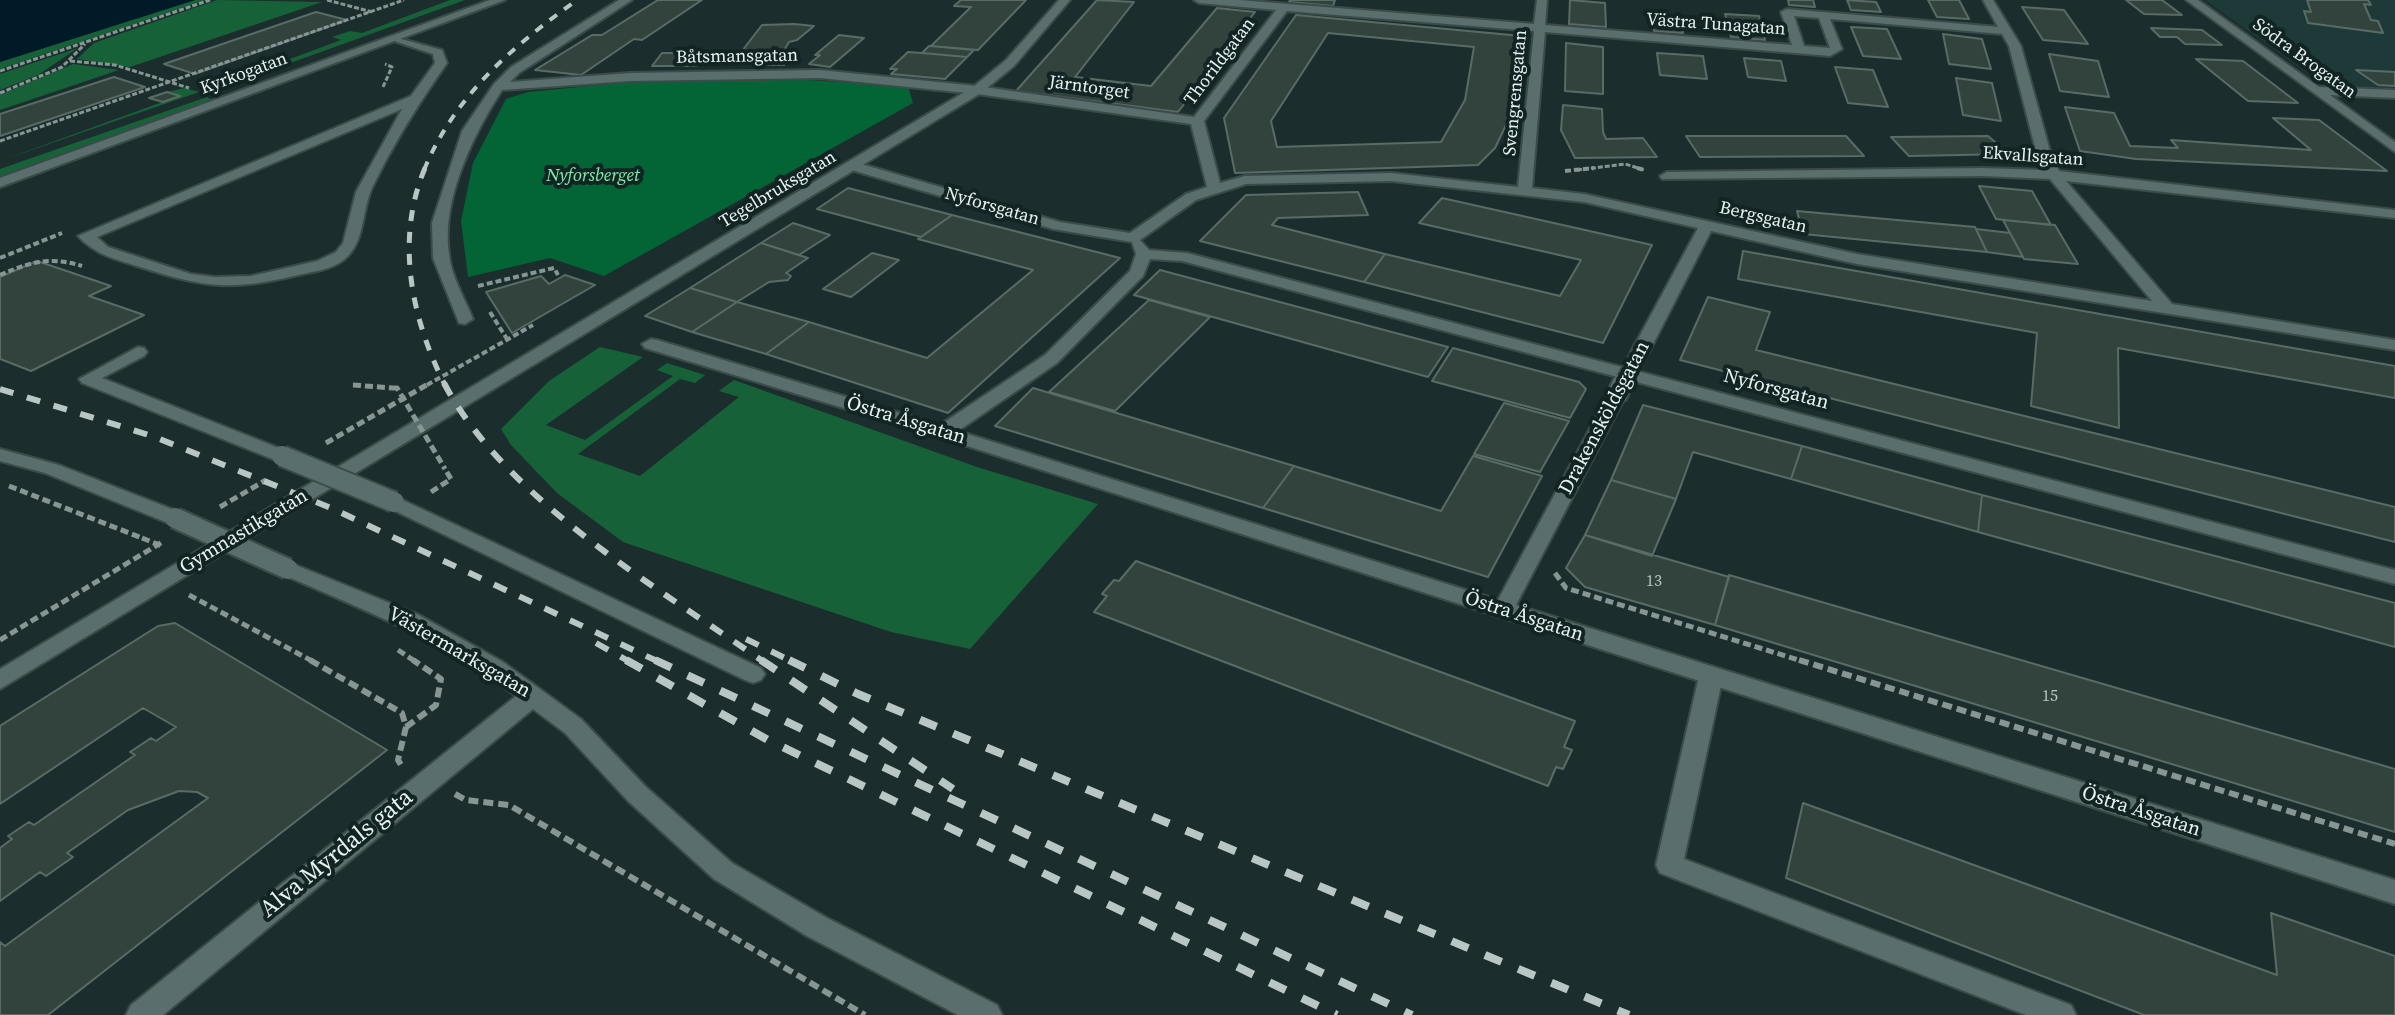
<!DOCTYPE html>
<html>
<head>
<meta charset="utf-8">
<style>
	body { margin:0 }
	canvas { display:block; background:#1b2e2d }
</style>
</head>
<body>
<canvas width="2395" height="1015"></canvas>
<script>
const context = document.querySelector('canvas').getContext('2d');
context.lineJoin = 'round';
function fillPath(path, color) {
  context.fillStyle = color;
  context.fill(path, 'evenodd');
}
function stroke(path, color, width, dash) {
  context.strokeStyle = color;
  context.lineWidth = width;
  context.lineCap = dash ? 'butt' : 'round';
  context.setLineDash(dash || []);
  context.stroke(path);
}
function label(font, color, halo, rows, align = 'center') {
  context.font = font + ' "Source Serif 4",serif';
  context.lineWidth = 8;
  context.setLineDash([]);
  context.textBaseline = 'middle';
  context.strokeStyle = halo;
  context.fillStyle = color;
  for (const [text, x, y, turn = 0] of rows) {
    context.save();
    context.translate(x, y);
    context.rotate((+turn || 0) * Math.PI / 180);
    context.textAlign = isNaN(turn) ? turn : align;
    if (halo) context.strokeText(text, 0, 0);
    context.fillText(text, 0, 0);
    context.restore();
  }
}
fillPath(new Path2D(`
	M2205 0H2395V89L2327 87Z`), '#1d3938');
fillPath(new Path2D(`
	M195 0H206L0 69V62Z
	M217 0 322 2 130 67 77 59 94 43Z
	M450 0H465L282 66 226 84 215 80 219 77 231 81 341 40 332 37 350 31 362 33Z
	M78 48 38 75 0 90V74Z
	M73 64 119 70 0 110V95Z
	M185 88 199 92 0 161 179 96 167 92Z
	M207 97 212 100 0 176V169Z
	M600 347 643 357 546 425 585 440 673 376 657 370 667 363 705 375 695 383 680 379 578 454 640 476 739 397 719 391 734 380 977 467 1098 504 970 649 891 632 623 542 557 493 511 445 501 429 549 381Z`), '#166137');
fillPath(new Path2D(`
	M789 79 908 86 913 103 604 276 550 258 468 277 461 221 473 163 506 99 528 92 629 82Z`), '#036435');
fillPath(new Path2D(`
	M0 0H195L0 62Z`), '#001a28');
const building = new Path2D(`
	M658 0H702L642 40 634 39 581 75 535 70 592 35H602Z
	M961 0H1026L978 50 931 46 971 7 954 6Z
	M1097 0 1134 2 1075 77 1151 86 1217 8 1255 12 1178 112 1016 91Z
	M1290 0H1335L1333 6 1289 2Z
	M1570 0 1605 3 1606 27 1569 24Z
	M1788 0H1813L1815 7 1789 5Z
	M1847 0 1876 2 1881 12 1851 10Z
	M1928 0H1959L1969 19 1937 17Z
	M2126 0H2162L2182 15 2144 14Z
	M2307 0H2368L2371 5 2364 4 2371 20 2378 21 2383 33 2308 23 2304 11 2311 12Z
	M2022 7 2064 10 2088 44 2043 40Z
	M316 12 347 20 195 74 164 64Z
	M1725 14 1759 16 1765 40 1731 37Z
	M1296 15 1522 36 1516 104 1495 148 1478 165 1235 173 1224 118ZM1328 33 1474 47 1465 100 1441 142 1277 147 1271 121Z
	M1652 16 1681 18 1683 33 1654 31Z
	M794 24 814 26 797 40 789 42 780 57 794 58 784 65 732 64 762 25Z
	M1851 27 1887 29 1901 59 1863 56Z
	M2151 28 2202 30 2222 45 2185 44 2177 37H2160Z
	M1943 34 1982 39 1991 69 1949 64Z
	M839 35 864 38 830 67 809 64 820 55H815Z
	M1566 43 1603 47V94L1565 91Z
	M929 46H931L974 50 967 57 922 53Z
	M908 52 922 53 967 57 945 79 891 74 897 69H890Z
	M662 53H705L696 66H652Z
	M1657 53 1703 56 1707 79 1660 75Z
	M2049 54 2098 61 2109 97 2060 91Z
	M1744 58 1781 61 1786 81 1748 77Z
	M2196 59 2243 61 2298 103 2248 101Z
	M1835 67 1873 70 1888 107 1848 103Z
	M2356 70 2395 72V86L2378 85Z
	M114 77 145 87 0 136V114Z
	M1956 78 1992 83 2001 121 1963 115Z
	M167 92 180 96 163 102 149 98Z
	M1563 105 1602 109 1603 132 1606 139 1643 138 1657 157 1575 158 1561 130Z
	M2065 107 2114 113 2130 146 2178 148 2171 140 2311 150 2273 118 2319 120 2387 171 2136 159 2080 151Z
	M1686 136H1846L1864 156 1700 157Z
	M1988 136 2009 154 1909 156 1891 137Z
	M1979 186 2032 191 2051 225 1996 219Z
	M848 188 952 215 921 237 817 209Z
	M1358 192 1368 215 1278 218 1272 225 1385 254 1364 282 1200 241 1246 195Z
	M1442 198 1652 245 1603 343 1364 282 1385 254 1560 296 1581 260 1419 223Z
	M1797 211 1975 227 1987 252 1803 234Z
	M952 215 1120 258 948 413 766 354 809 322 927 358 1033 270 918 239Z
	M2003 220 2055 225 2078 264 2024 259Z
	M793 223 830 235 799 255 761 243Z
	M1976 229 2010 233 2023 257 1987 252Z
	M761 243 808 258 786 273 791 276 788 280 769 282 737 302 690 288Z
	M1743 251 2395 366V398L2118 348 2119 428 2031 406 2037 333 1738 279Z
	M872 253 899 260 851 297 823 289Z
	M37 261 111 286 89 296 144 315 31 371 0 359V277Z
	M1160 270 1448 347 1428 377 1134 295Z
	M565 275 595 285 512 333 486 292 541 276 549 284Z
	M690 288 737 302 692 332 645 316Z
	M1708 297 1770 312 1756 350 2395 507V542L1680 360Z
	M1149 300 1210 317 1115 411 1049 392Z
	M737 302 809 322 766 354 692 332Z
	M1453 348 1579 382 1586 389 1570 418 1432 381Z
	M1033 388 1294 466 1263 508 995 426Z
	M1504 403 1569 421 1540 472 1474 454Z
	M1643 405 1802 446 1791 479 1693 452 1676 499 1611 480Z
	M1802 446 1982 495 1978 532 1791 479Z
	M1473 456 1542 476 1488 577 1263 508 1294 466 1441 511Z
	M1611 480 1676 499 1652 556 1585 535Z
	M1982 495 2395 603V647L1978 532Z
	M1585 535 1729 577 1715 625 1585 587 1566 568Z
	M1136 561 1575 721 1564 747 1572 750 1563 769 1556 767 1548 786 1094 612 1107 596 1102 594 1114 580 1119 581Z
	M1729 575 2395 769V832L1715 625Z
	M175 623 387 750 48 1015H0V942L5 946 208 798 197 792 179 791 128 810 67 853 73 857 46 876 40 872 0 901V848L12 839 8 836 29 822 34 825 135 755 130 752 151 738 156 741 176 727 143 708 0 804V726L158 626Z
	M1803 803 2277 975 2271 913 2395 956V1015H2144L1786 878Z`);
fillPath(building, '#32433e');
stroke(building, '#596b65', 2);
const lane = new Path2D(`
	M394 37 442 50 447 63C419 103 393 144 372 188 362 210 365 238 348 256 337 268 318 271 303 274 230 291 208 289 137 266 115 259 94 254 78 236L411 96 435 63 433 54 394 41ZM402 109 356 192 343 243 336 252 317 261 251 276 215 277 191 274 108 247 97 237Z
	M138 347 144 348 147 352 144 356 102 378 289 452 292 456 289 460H275L82 383 79 379Z
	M394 496 761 668 765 674 761 680 753 683 745 680 387 507 384 502Z
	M1711 667 1719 670 1723 676 1684 859 2071 1005 2076 1015H2026L1660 873 1656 865 1699 676 1703 670Z`);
const street = new Path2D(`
	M619 0H632L519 73 510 82 630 73 820 70 977 86 1194 117 1276 10 1199 3 1194 0H1239L1534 24 1537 0H1547L1545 25 1792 45 1781 12 1787 9 1998 27 1983 0H1993L2021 46 2051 155 2059 171 2395 210V218L2066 181 2172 304 2395 340V350L1857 264 1711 231 1649 352 1640 357 1631 352 1698 228 1584 202 1391 181 1246 184 1196 200 1140 240 1149 250 1187 253 2395 570V584L1182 261 1150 259 1143 276 1057 363 958 431 1498 600 1607 397 1610 393H1622L1625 397 1516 605 2395 880V904L936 436 645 348 642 344 651 339 657 340 940 425 1045 355 1130 271 1136 254 1132 242 1053 229 848 169V163H858L1060 222 1130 233 1186 194 1207 187 1191 124 977 94 820 78 630 81 502 90C473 135 441 200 449 254 451 276 465 299 473 319L465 324 459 323 433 258 432 223 462 131 494 84 511 67ZM1287 11 1534 31 1518 187 1391 173 1245 176 1220 183 1204 121ZM1794 16 1819 18 1830 48 1804 46ZM1830 19 2002 34 2009 46 2037 155 2045 170 1982 168 1667 172 1660 176 1662 179 1982 176 2050 179 2152 301 1857 254 1584 194 1532 188 1545 32 1830 56 1842 49Z
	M2186 0H2198L2319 87 2395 90V98L2330 95 2395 142V152Z
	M0 449 59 465 182 513 185 518 182 523H168L45 473 0 461Z
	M288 562 417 614 503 662 581 719 646 787 732 863 827 918 997 1005 1002 1015H958L807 936 714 879 628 801 565 733 533 709 163 1015H126L131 1005 516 696C445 642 363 609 281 574L277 569 281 564Z`);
const secondary = new Path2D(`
	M490 0H505L0 187V178Z
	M1059 0H1070L1014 66 981 93 0 689V669L973 87 1006 60Z`);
stroke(lane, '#3b4b4a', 4);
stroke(street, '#3b4b4a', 4);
stroke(secondary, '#3b4b4a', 4);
stroke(new Path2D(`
	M327 0 372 12
	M70 61 115 65 189 88
	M0 71 210 0
	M383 87 392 67 385 64
	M0 93 62 67 85 44
	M0 141 404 0
	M1577 170 1625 164 1644 170`), '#879695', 3, [5, 2]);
stroke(new Path2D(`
	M1637 168 1645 170
	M1565 171 1594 168
	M0 258 62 233
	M0 275C30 262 50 256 82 266
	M478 286 554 268 558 275
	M490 312 507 339
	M353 385H359
	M427 385 533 325`), '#879695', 4, [6, 3]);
stroke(new Path2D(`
	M353 385 392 388
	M326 443 430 383
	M9 486 142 538
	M431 492 451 479 445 469
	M220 507 266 480
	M1555 573 1566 588 1805 662
	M189 595 314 662
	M0 640 164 541
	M398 650 416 662`), '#879695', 5, [8, 4]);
stroke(new Path2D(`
	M310 660 402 713 406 727 398 760 401 765
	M1799 660 2395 844
	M406 727 436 705 441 679 413 660
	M455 794 466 800 509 805 865 1015`), '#879695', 6, [10, 5]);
fillPath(lane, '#5a6e6d');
fillPath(street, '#5a6e6d');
fillPath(secondary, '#5a6e6d');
stroke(new Path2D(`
	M424 170C455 95 513 46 577 0`), '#b9c6c6', 4, [9, 9]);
stroke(new Path2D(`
	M425 168C395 239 411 318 445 385`), '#b9c6c6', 5, [11, 11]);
stroke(new Path2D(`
	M444 383C505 499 658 588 764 662
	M0 389 152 436 331 508 659 662
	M746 639 793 662
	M596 643 630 662`), '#b9c6c6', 6, [14, 14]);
stroke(new Path2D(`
	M626 660 768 740 1337 1015
	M655 660 1412 1015
	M761 660 953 789
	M789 660 858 694 1629 1015`), '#b9c6c6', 8, [18, 18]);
const laneBridge = new Path2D(`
	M282 456 394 502`);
const streetBridgeFar1 = new Path2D(`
	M1622 385 1640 352`);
const streetBridge = new Path2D(`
	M1616 397 1623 383
	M175 518 288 569`);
stroke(laneBridge, '#3b4b4a', 24, []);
stroke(streetBridgeFar1, '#3b4b4a', 19, []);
stroke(streetBridge, '#3b4b4a', 24, []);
stroke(new Path2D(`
	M392 388H397L445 469
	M142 538 162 546`), '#879695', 5, [8, 4]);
stroke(laneBridge, '#5a6e6d', 20);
stroke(streetBridgeFar1, '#5a6e6d', 16);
stroke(streetBridge, '#5a6e6d', 20);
label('16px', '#bac6c5', null, [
	["13",1654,582],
	["15",2050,697]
]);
label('18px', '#e7f2f2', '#122423', [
	["Västra Tunagatan",1716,25,4],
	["Båtsmansgatan",737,57,-1],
	["Södra Brogatan",2304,59,36],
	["Thorildgatan",1220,62,-53],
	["Kyrkogatan",244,74,-20],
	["Järntorget",1089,88,8],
	["Svengrensgatan",1516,93,-85],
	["Ekvallsgatan",2033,157,4],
	["Tegelbruksgatan",778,190,-31],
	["Nyforsgatan",992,207,16],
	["Bergsgatan",1763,218,13]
]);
label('italic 18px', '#81eda7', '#122423', [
	["Nyforsberget",593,176]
]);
label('20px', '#e7f2f2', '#122423', [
	["Nyforsgatan",1776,390,15],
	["Drakensköldsgatan",1605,418,-62],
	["Östra Åsgatan",906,421,17],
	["Gymnastikgatan",244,532,-31],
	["Östra Åsgatan",1524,617,18],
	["Västermarksgatan",459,653,30],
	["Östra Åsgatan",2141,812,18]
]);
label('24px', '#e7f2f2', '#122423', [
	["Alva Myrdals gata",337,854,-39]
]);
</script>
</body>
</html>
